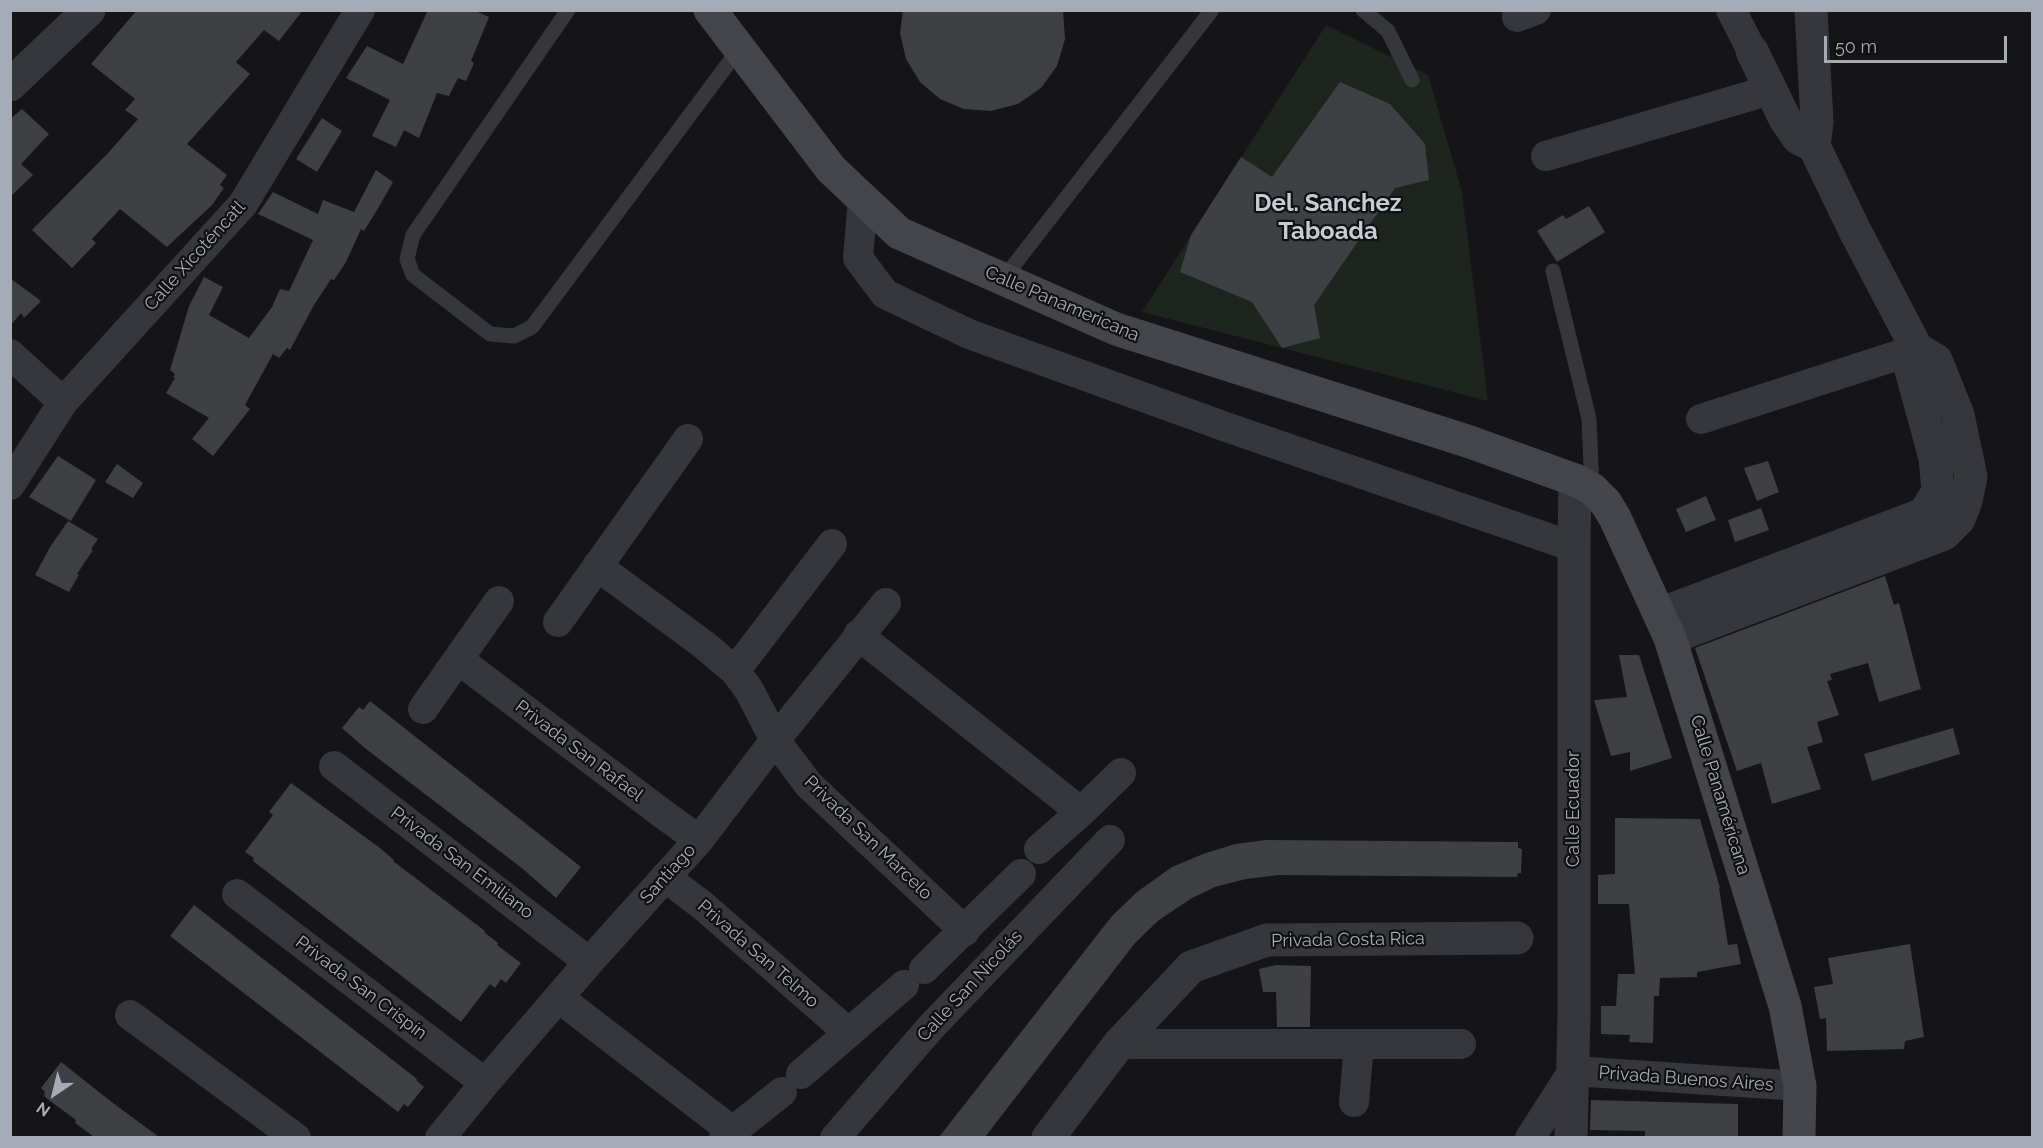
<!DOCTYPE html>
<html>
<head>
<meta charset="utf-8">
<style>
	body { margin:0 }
	#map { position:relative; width:2043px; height:1148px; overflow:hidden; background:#151517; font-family:Raleway,sans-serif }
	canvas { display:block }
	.frame { position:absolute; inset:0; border:12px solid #a6acb7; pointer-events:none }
	.north { position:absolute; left:24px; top:1064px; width:60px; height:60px; -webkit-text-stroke:4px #101012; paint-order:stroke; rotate:215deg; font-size:16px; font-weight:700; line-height:24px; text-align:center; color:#a6acb7 }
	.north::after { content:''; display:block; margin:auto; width:21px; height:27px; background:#a6acb7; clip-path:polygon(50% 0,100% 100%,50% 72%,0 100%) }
	.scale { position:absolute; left:1824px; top:36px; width:183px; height:27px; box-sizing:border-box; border:3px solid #a6acb7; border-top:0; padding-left:8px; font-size:18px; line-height:21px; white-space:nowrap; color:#a6acb7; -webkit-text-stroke:4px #101012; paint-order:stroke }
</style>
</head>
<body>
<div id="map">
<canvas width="2043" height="1148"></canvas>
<div class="frame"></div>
<div class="north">N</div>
<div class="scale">50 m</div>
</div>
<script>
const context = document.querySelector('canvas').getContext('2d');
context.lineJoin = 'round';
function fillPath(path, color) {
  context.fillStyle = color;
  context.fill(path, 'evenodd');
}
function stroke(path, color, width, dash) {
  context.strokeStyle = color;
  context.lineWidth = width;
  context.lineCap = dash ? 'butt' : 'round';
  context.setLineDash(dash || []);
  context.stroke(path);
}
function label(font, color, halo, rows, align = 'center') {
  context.font = font + ' Raleway,sans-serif';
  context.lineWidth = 4.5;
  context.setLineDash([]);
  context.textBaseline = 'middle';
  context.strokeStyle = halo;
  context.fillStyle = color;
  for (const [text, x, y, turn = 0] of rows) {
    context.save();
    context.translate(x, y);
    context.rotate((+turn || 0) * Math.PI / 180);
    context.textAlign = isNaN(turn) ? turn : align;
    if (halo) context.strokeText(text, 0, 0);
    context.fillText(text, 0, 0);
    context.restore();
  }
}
fillPath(new Path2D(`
	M1326 25 1428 75 1462 192 1488 401 1142 312Z`), '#1d251e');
fillPath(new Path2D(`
	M137 10H303L279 41 264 30 236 62 250 74 187 144 227 175 220 185 224 188 212 205 167 247 120 209 92 239 96 243 72 268 32 230 109 152 138 119 125 110 135 99 91 64Z
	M428 10H473L489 17 471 61 474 63 466 81 458 78 449 96 437 93 419 138 404 130 396 147 372 136 390 100 346 78 367 46 403 64Z
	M903 10H1063L1065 39 1057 66 1041 88 1018 104 991 111 964 109 940 99 920 82 906 59 900 33Z
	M1340 82 1390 104 1425 144 1429 180 1395 188 1314 305 1320 338 1282 348 1252 302 1180 272 1191 235 1241 157 1272 177Z
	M22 109 49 134 21 164 33 175 10 197V119Z
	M322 118 342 131 317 172 296 159Z
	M376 170 393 182 377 210 364 231 361 229 346 262 334 280 331 279 314 305 290 350 287 348 279 358 273 354 245 405 250 409 213 456 192 439 209 418 166 393 175 378 173 377 175 374 170 370 189 306 204 277 223 287 209 315 249 338 272 307 280 289 289 291 313 240 258 214 273 192 318 214 323 200 354 212Z
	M1589 206 1605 232 1557 262 1537 231 1563 215 1566 219Z
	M10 278 41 301 24 318 21 313 10 326Z
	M58 456 96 480 71 521 29 497Z
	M1768 461 1779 492 1757 501 1744 468Z
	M117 464 143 483 133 498 105 482Z
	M1706 496 1716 520 1686 532 1676 509Z
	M1761 508 1769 530 1735 542 1728 520Z
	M68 521 98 539 91 549 93 550 77 574 79 575 69 592 35 575 50 547Z
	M1885 576 1894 605 1899 603 1921 689 1879 702 1868 663 1830 674 1832 680 1827 681 1839 715 1817 722 1823 742 1807 747 1821 789 1772 804 1761 763 1737 771 1695 648Z
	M1619 655H1639L1672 758 1630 771V752L1611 756 1594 700 1627 697Z
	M370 701 581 867 556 898 523 869 366 749 342 728 359 707 363 710Z
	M1953 728 1960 754 1872 781 1864 754Z
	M291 783 380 848 394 860 393 861 485 931 484 932 498 943 497 945 521 963 506 983 501 979 495 988 490 984 461 1022 253 861 254 858 245 852 273 815 269 812Z
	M1615 818 1700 819 1720 888H1719L1728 945 1737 944 1741 964 1697 972V977L1660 978 1659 996H1654L1653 1043 1629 1042 1630 1035 1601 1034V1006H1616L1618 974H1635L1629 904H1598V875L1615 874Z
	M1266 840 1518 842V848L1522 849 1521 873H1518L1517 877 1279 875 1246 879 1215 887 1192 898 1159 920 1135 943 985 1137H939L1112 916 1137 892 1172 867 1203 854 1235 844Z
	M194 905 417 1079 416 1080 424 1087 408 1107 404 1104 398 1112 170 936Z
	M1910 944 1924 1037 1905 1041 1904 1049 1827 1051 1826 1018 1820 1019 1814 987 1833 984 1828 958Z
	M1276 965 1311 966 1310 1027H1277L1276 992H1263L1259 969Z
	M61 1062 113 1103 159 1137H94L75 1123 76 1120 46 1098 44 1095 45 1092 41 1088Z
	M1591 1100 1738 1104V1137H1645V1131L1590 1130Z`), '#3f4044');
stroke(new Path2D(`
	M568 10 413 235 407 259 413 275 490 334 514 336 532 327 739 49
	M1363 10 1388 31 1412 80
	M1553 271 1589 419 1592 489
	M1003 279 1212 10`), '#36373c', 15);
stroke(new Path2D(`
	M1731 10 1752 51
	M1517 17 1536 10
	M1546 156 1753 95 1769 85
	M863 199 858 258 885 294 969 334 1226 427 1574 547
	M10 354 63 402
	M1701 419 1917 349
	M10 485 63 402 243 204 360 10
	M597 566 703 644 735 671 749 690 775 740 809 785 965 931
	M558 622 688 439
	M858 635 1081 812
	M459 660 663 814 699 840
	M735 671 832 544
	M423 709 499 601
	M334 766 589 962
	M1039 849 1081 812 1121 773
	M665 877 702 905 849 1033
	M237 894 485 1083
	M924 969 1021 874
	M559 998 732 1131
	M130 1015 296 1138
	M1119 1044H1461
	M801 1074 904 985
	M1354 1102 1359 1044
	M440 1138 485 1083 589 962 699 840 775 740 886 603
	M724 1138 782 1092
	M835 1138 931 1027 1110 840
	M1530 1138 1573 1071 1800 1086`), '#36373c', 30);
stroke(new Path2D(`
	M1811 10 1817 122 1814 146
	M10 85 89 10
	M1660 614 1924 514 1938 491 1935 458 1911 370 1917 349
	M1670 638 1944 534 1959 519 1966 501 1971 477 1958 415 1936 360 1917 349 1855 231 1814 146 1798 138 1785 119 1752 51
	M1048 1138 1119 1044 1191 967 1267 940 1517 938
	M1571 1138 1574 1014V547L1575 480`), '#36373c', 33);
stroke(new Path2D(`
	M710 10 831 169 899 233 1116 329 1470 442 1575 480 1592 489 1606 503 1615 518 1670 638 1785 1006 1800 1086 1799 1138`), '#44464c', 33);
label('18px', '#a6acb7', '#101012', [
	["Calle Xicoténcatl",195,256,-48],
	["Calle Panamericana",1062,304,23],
	["Privada San Rafael",579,751,37],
	["Calle Panaméricana",1720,795,73],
	["Calle Ecuador",1574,809,-90],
	["Privada San Marcelo",868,838,44],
	["Privada San Emiliano",462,863,37],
	["Santiago",668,874,-48],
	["Privada Costa Rica",1348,940,-1],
	["Privada San Telmo",758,954,41],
	["Calle San Nicolás",970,986,-47],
	["Privada San Crispín",361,988,37],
	["Privada Buenos Aires",1686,1079,4]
]);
label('bold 24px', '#c7cbd3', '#101012', [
	["Del. Sanchez",1328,204],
	["Taboada",1328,232]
]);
</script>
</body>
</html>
